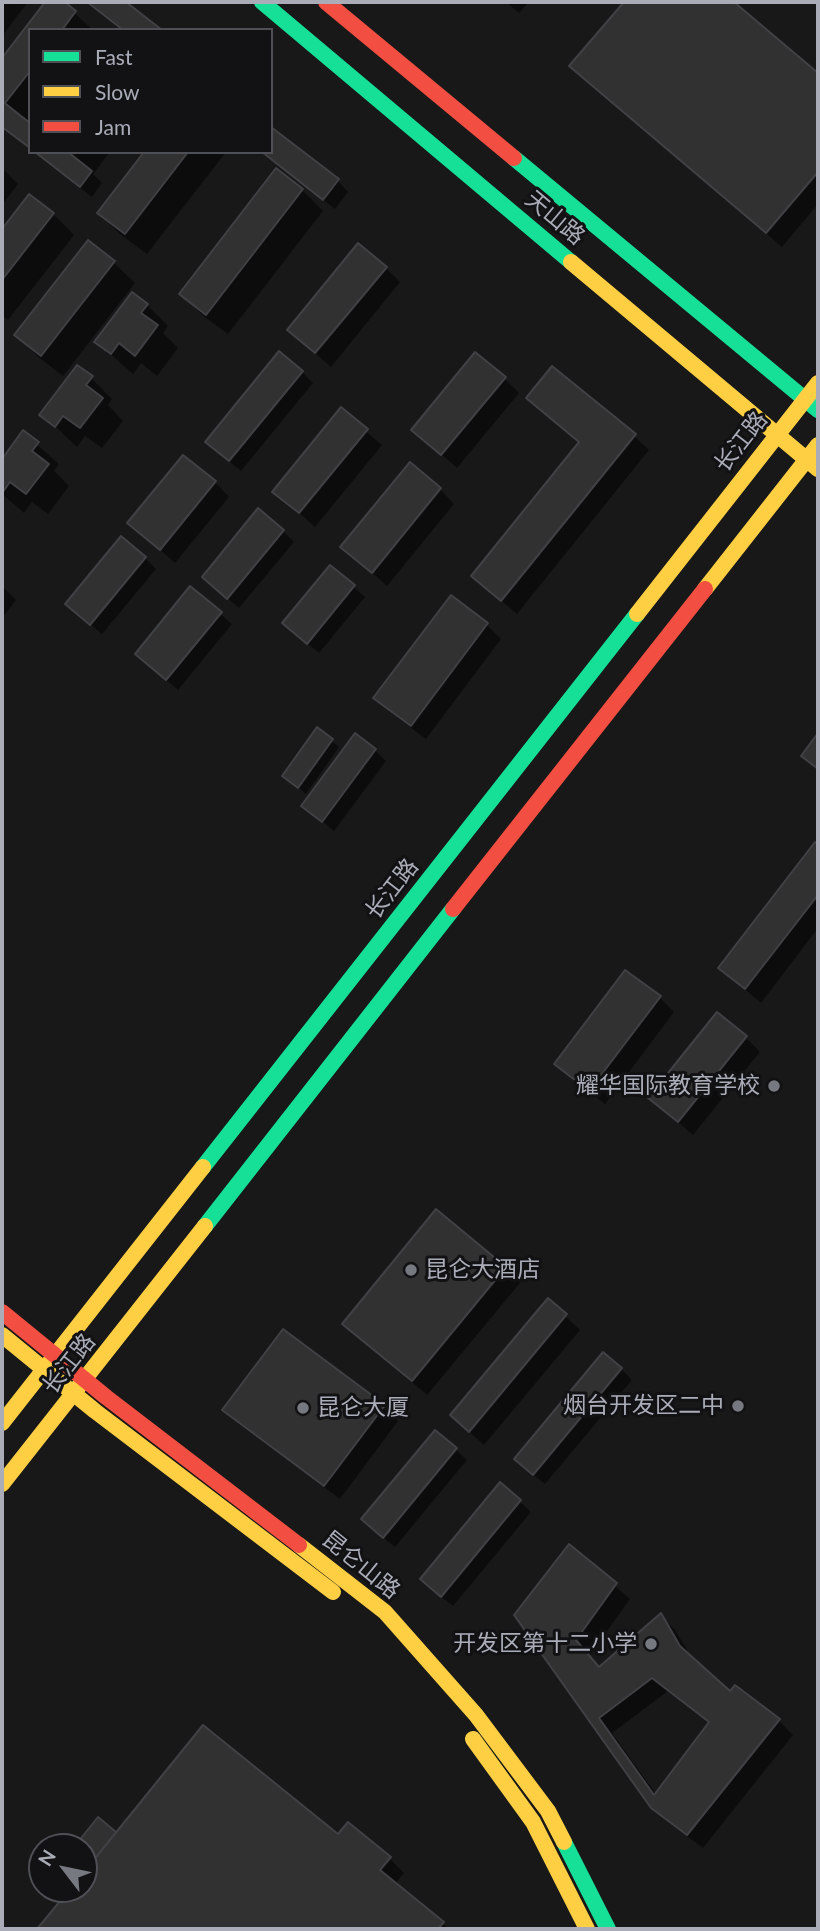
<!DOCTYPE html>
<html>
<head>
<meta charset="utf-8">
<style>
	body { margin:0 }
	#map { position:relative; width:820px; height:1931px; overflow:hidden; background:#181818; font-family:Lato,sans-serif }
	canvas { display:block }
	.frame { position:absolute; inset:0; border:4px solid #aaadb8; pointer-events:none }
	.legend { position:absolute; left:28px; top:28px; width:245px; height:126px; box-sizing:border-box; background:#121214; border:2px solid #4f5056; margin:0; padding:9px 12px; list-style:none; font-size:21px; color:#aaadb8 }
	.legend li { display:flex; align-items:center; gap:14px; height:35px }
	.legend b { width:35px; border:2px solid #4f5056 }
	.north { position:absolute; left:28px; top:1833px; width:70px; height:70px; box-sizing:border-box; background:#121214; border:2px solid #4f5056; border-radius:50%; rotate:302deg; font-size:19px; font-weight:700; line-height:28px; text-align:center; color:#aaadb8 }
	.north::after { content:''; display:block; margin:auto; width:24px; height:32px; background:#777980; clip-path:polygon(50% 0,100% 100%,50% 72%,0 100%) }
</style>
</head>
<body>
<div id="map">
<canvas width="820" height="1931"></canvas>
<div class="frame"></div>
<ul class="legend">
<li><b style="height:9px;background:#16e098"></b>Fast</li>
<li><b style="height:9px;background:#ffcf43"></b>Slow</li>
<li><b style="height:9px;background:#f24e42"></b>Jam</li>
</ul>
<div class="north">N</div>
</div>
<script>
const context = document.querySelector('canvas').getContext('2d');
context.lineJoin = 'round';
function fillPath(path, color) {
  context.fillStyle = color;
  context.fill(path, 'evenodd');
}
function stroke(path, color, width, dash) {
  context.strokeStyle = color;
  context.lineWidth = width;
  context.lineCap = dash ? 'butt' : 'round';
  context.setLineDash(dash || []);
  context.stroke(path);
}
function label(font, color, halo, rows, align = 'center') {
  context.font = font + ' Lato,"Noto Sans SC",sans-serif';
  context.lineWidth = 6;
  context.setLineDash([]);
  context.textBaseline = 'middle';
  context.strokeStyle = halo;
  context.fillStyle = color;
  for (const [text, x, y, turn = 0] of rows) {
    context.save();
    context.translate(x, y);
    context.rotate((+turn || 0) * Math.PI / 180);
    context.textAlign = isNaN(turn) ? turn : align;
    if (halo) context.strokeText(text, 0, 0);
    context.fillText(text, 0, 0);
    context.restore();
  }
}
fillPath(new Path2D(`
	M2 2H28L2 36Z
	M47 2H62L93 30H30V119L27 123 30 125V149L2 127V61Z
	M85 2H123L159 30H121Z
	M506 2H529L519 13Z
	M626 2H731L818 76V204L782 247 572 66Z
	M34 152H110L93 174 102 183 92 197Z
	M146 152H226L147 254 120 234 99 213Z
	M261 152H271L338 181 348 192 335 209Z
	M2 168 18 184 2 205Z
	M302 190 323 211 228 334 202 315 181 294Z
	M29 196 53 214 74 235 8 320 2 315V232Z
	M113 262 135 283 63 376 37 356 16 335Z
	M386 268 400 282 331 367 289 330Z
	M147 305 168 326 163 333 178 348 157 376 141 363 133 374 97 342Z
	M302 372 313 383 241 471 218 452Z
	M91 378 112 399 108 405 123 421 102 448 85 436 77 447 42 414Z
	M504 378 519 393 457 468 414 430Z
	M528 398 634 436 649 450 517 614 473 576 580 443Z
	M341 410 382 445 315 527 275 491Z
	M24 433 59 464 54 471 69 486 48 514 32 502 24 513 2 494V462Z
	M215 482 229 497 175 563 130 523Z
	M440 489 454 504 387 586 343 547Z
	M283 531 294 542 239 608 215 588Z
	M145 558 156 569 102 634 79 615Z
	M331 567 365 597 319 653 296 634Z
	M2 586 16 600 2 618Z
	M190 588 232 624 178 690 148 664Z
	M487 625 501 639 426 739 390 712 376 698Z
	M318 730 339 747 306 794 284 776Z
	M375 750 386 761 334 831 303 806Z
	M815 845 818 847V928L761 1003 720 968Z
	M660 998 674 1012 605 1104 571 1078 556 1064Z
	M746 1038 760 1052 693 1135 650 1098Z
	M437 1212 520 1283 427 1395 344 1324Z
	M548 1300 580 1330 484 1445 467 1430Z
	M621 1369 632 1380 545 1484 527 1470Z
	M383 1407 398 1421 340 1499 239 1424 225 1410Z
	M436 1432 467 1460 395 1547 374 1530Z
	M501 1485 531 1512 453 1606 433 1590Z
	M570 1546 630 1599 589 1656 600 1668 660 1616 675 1630 693 1660 730 1693 779 1721 793 1735 703 1848 668 1822 652 1807 516 1615ZM668 1691 710 1724 656 1794 612 1733Z
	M98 1819 116 1834 389 1858 404 1873 395 1884 449 1929H39L72 1889H84V1847H76Z`), '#0007');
const building = new Path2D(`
	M45 2H65L76 11 62 30H30V71L5 103 2 101V58Z
	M87 2H126L162 30H123Z
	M624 2H734L818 73V172L766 233 569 66Z
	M2 101 30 123V148L2 127Z
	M271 127 339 179 323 200 262 152H271Z
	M35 152H68L92 171 80 187Z
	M144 152H188L125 234 97 213Z
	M276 168 303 189 206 315 179 294Z
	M29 194 54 213 2 280V229Z
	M88 240 115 261 41 356 14 335Z
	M358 243 387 267 315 353 287 330Z
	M132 292 148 304 141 313 158 325 135 356 119 343 111 354 94 342Z
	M279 351 303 371 229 461 205 442Z
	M475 352 506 377 441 455 411 430Z
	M77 365 93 376 86 385 103 398 80 428 63 416 55 427 39 415Z
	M552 366 636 434 501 601 471 576 579 442 526 398Z
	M341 407 368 429 299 513 272 492Z
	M23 430 39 442 32 451 49 464 26 494 10 482 2 493V459Z
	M183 455 216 481 160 550 127 523Z
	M410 462 441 488 372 573 340 547Z
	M258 508 284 530 227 599 202 577Z
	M121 536 146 557 90 625 65 604Z
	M330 565 355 585 307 644 282 623Z
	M190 586 222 612 166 680 135 654Z
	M451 595 488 623 411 726 373 698Z
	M317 727 333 739 298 788 282 776Z
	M355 733 376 749 322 822 301 806Z
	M818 733V769L801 756Z
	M815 842 818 845V895L745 989 718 968Z
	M625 970 661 996 589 1091 554 1064Z
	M717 1012 747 1036 678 1122 648 1098Z
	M436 1209 506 1267 412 1381 342 1324Z
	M548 1298 567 1314 469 1432 450 1415Z
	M283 1329 385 1405 324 1486 222 1410Z
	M603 1352 622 1368 533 1475 514 1459Z
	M435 1430 457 1448 383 1538 361 1519Z
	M500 1482 521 1500 441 1597 420 1579Z
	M569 1544 617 1583 576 1640 599 1667 661 1613 680 1646 730 1691 735 1685 780 1719 687 1835 651 1808 514 1615ZM652 1678 709 1722 654 1795 599 1718Z
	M203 1725 338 1834 348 1822 391 1857 380 1870 444 1922 438 1929H37L70 1889H84V1872Z
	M98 1817 116 1832 84 1872V1847H74Z`);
fillPath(building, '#313132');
stroke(building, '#404144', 2);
stroke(new Path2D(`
	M262 2 571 262
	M514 158 818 410
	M203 1167 637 614
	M205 1226 453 909
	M564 1842 608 1929`), '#16e098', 16);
stroke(new Path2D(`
	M571 262 818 469
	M705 589 818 445
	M637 614 818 383
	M2 1335 95 1411 333 1592
	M2 1423 203 1167
	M2 1484 205 1226
	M299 1545 385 1612 476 1715 548 1811 564 1842
	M473 1739 533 1822 587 1929`), '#ffcf43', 16);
stroke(new Path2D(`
	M326 2 514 158
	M453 909 705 589
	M2 1312 106 1397 299 1545`), '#f24e42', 16);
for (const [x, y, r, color] of [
	[774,1086,7,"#777980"],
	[411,1270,7,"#777980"],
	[738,1406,7,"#777980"],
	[303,1408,7,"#777980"],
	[651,1644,7,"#777980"]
]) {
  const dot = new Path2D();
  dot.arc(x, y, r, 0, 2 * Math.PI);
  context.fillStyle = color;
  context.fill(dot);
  stroke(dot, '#121214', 2.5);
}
label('23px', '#aaadb8', '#121214', [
	["天山路",555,218,40],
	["长江路",741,442,-52],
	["长江路",392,889,-52],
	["长江路",69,1364,-52],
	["昆仑山路",361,1565,39]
]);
label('23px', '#aaadb8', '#121214', [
	["耀华国际教育学校",760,1086],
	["昆仑大酒店",425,1270,"left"],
	["烟台开发区二中",724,1406],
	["昆仑大厦",317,1408,"left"],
	["开发区第十二小学",637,1644]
], 'right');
</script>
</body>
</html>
